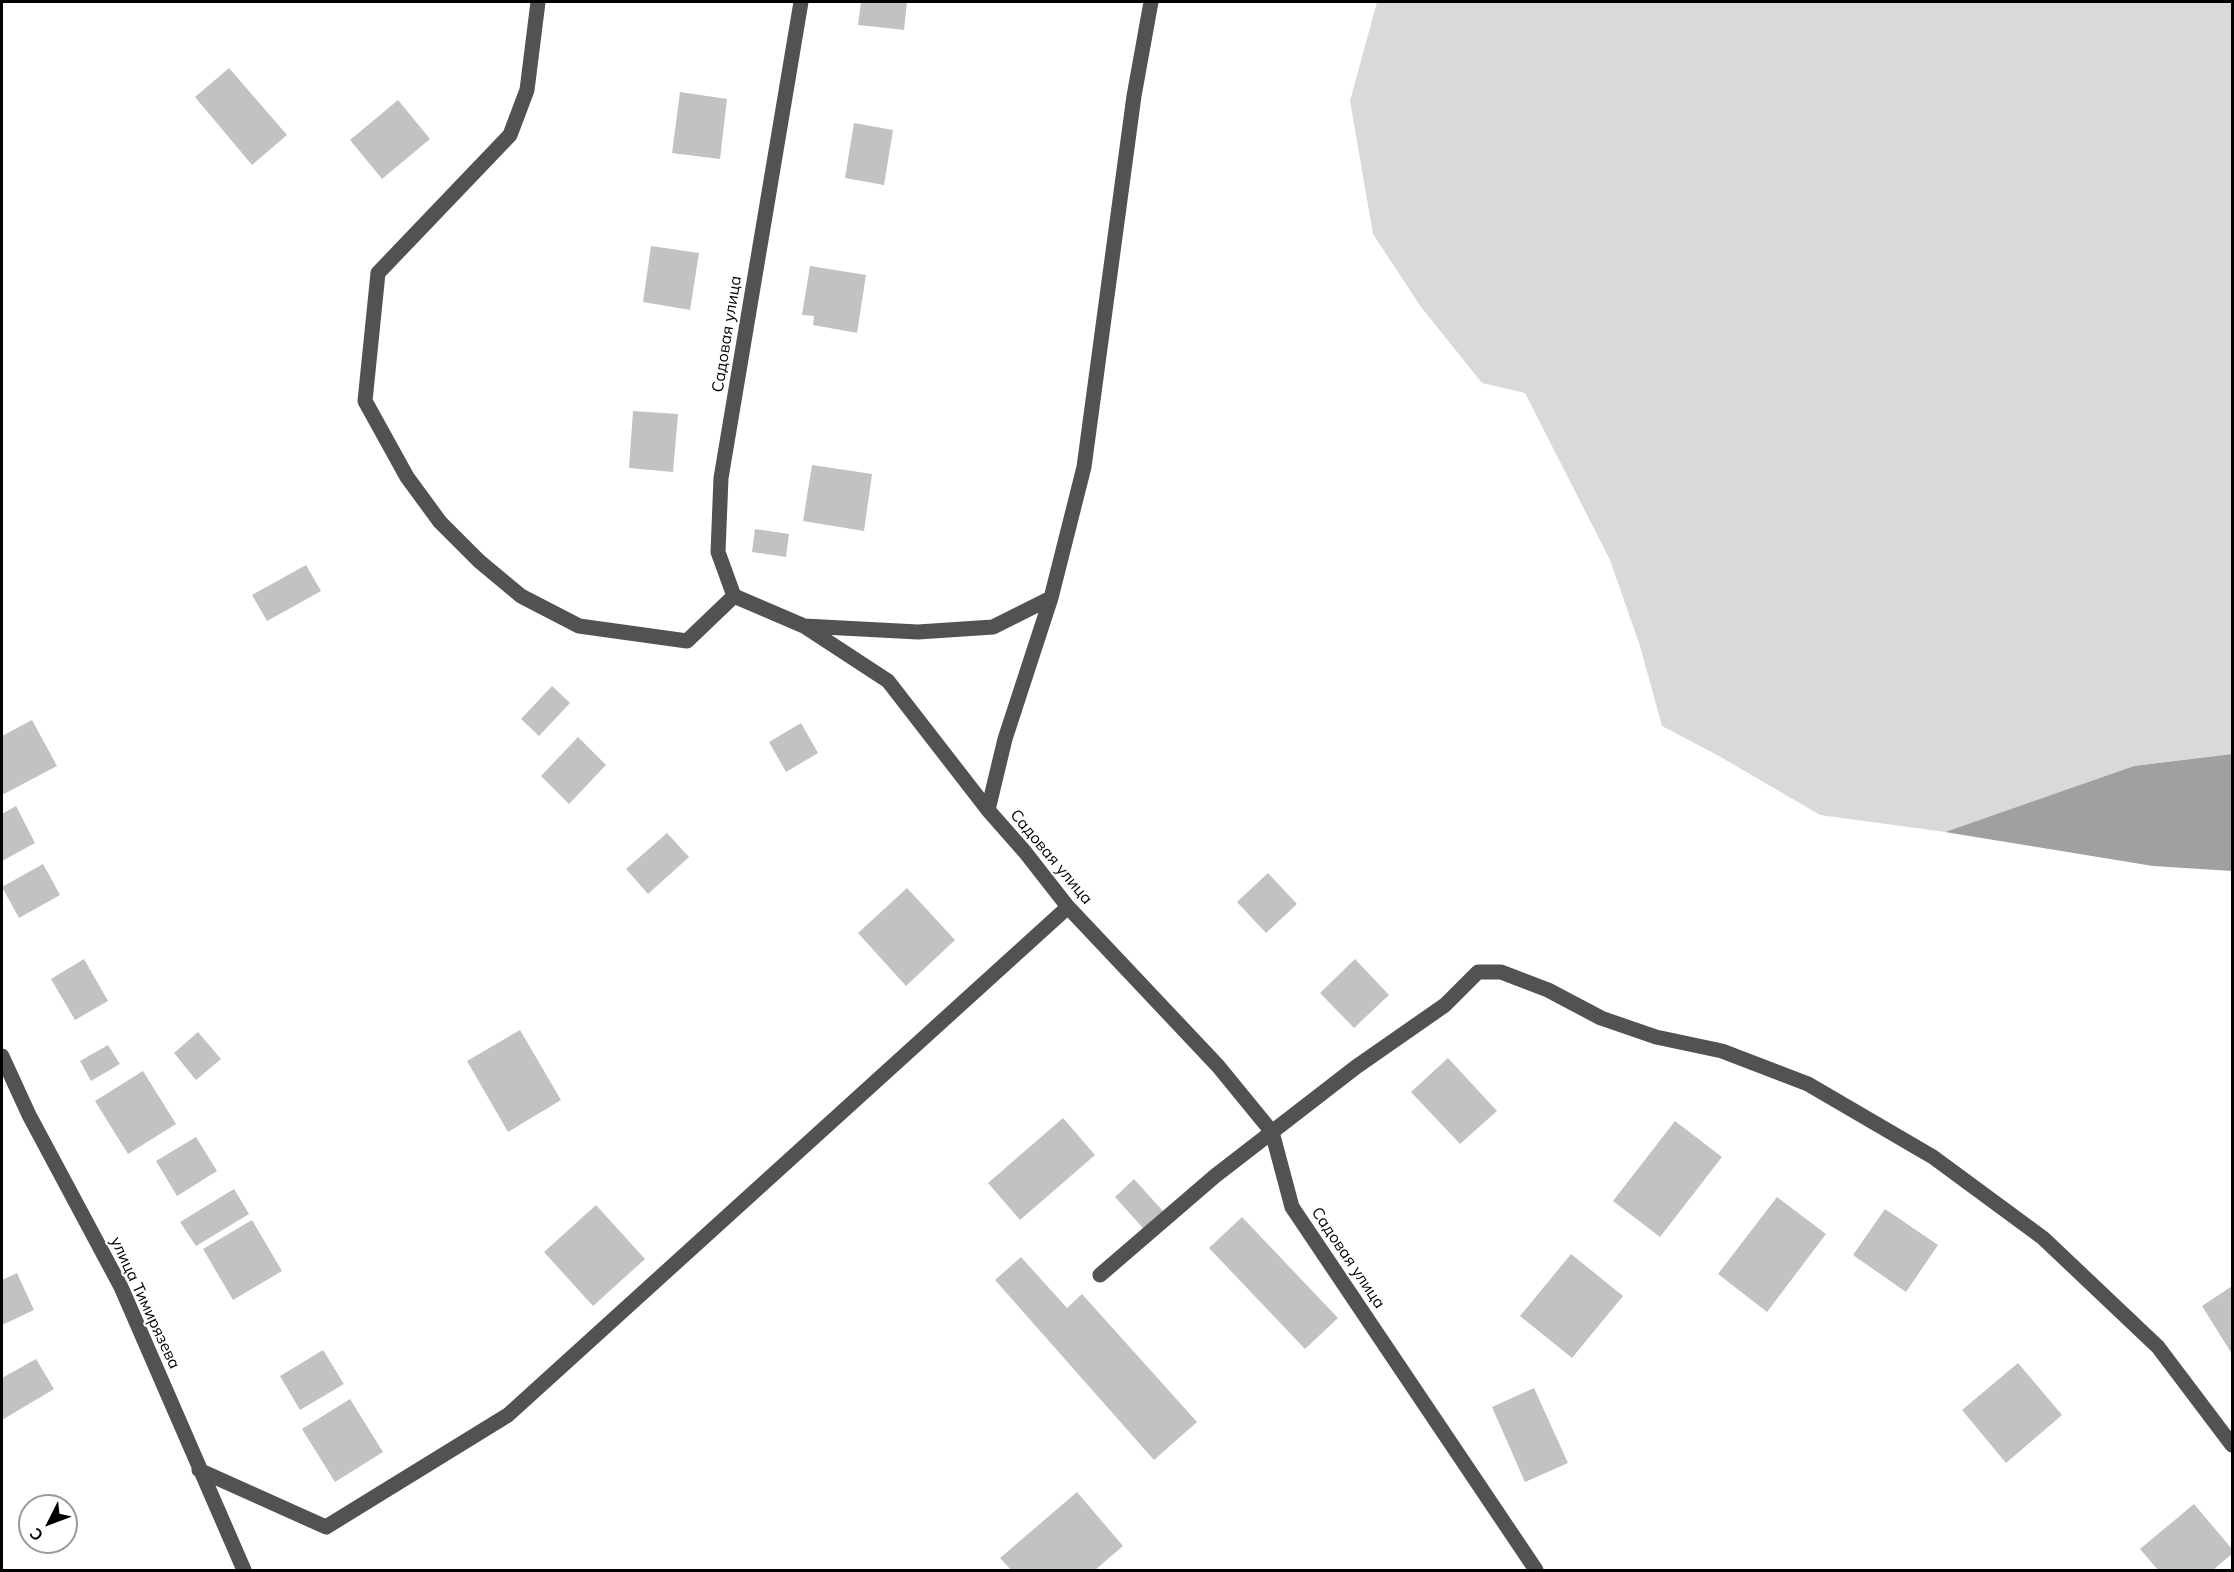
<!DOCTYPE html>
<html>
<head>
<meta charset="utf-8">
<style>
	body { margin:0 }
	#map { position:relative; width:2234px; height:1572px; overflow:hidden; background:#fff; font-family:Mulish,sans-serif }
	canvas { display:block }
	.frame { position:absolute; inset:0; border:3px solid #000; pointer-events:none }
	.north { position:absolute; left:18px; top:1494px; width:60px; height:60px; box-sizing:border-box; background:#fff; border:2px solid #999; border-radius:50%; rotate:228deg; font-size:16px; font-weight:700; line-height:24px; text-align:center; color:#000 }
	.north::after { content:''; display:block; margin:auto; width:21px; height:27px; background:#000; clip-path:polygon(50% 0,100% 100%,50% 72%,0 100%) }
</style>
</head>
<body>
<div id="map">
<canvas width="2234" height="1572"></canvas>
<div class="frame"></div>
<div class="north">С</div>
</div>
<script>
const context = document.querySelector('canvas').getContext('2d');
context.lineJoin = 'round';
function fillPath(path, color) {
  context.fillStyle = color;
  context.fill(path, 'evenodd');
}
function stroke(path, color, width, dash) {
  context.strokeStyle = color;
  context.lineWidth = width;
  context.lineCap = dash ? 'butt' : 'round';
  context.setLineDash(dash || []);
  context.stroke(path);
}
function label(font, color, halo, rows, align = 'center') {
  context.font = font + ' Mulish,sans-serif';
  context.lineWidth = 4.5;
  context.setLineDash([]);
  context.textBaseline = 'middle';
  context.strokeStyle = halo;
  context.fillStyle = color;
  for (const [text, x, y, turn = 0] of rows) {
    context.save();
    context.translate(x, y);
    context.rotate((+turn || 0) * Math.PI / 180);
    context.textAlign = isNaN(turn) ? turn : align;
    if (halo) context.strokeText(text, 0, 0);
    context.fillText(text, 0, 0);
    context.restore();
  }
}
fillPath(new Path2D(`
	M1377 2H2232V754L2134 766 1945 832 1820 815 1719 756 1662 726 1640 646 1610 560 1525 393 1482 383 1421 307 1373 234 1350 101Z`), '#d9d9d9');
fillPath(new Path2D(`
	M2232 754V871L2153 866 1945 832 2134 766Z`), '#a0a0a0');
fillPath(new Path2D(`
	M861 2H907L904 30 858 25Z
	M229 68 287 135 252 165 195 97Z
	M680 92 727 99 720 159 672 153Z
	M398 100 430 139 382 179 350 140Z
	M854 123 893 130 884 185 845 178Z
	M651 246 699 253 690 310 643 302Z
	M810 266 866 275 857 333 813 325 814 316 802 315Z
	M633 411 678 414 673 472 629 468Z
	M812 465 872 474 864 531 803 521Z
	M755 529 789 534 786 557 752 552Z
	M306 565 321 591 267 621 252 595Z
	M552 686 570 703 539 736 521 719Z
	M32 720 57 766 2 795V736Z
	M801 723 818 753 786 772 769 742Z
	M578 737 606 765 569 804 541 776Z
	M16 806 35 843 2 861V814Z
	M667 833 689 857 648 894 626 869Z
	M43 864 60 895 19 918 2 887Z
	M1268 873 1297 904 1266 933 1237 902Z
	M907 888 955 940 906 986 858 933Z
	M84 959 108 1001 75 1020 51 979Z
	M1355 959 1389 995 1354 1028 1320 993Z
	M520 1030 561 1100 508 1132 467 1061Z
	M198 1032 221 1059 196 1080 174 1053Z
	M108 1045 120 1064 91 1081 80 1061Z
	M1448 1058 1497 1111 1460 1144 1411 1092Z
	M143 1071 176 1124 128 1154 95 1101Z
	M1063 1118 1095 1155 1020 1220 988 1183Z
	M1675 1121 1722 1157 1660 1237 1613 1201Z
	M196 1137 217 1171 177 1196 156 1161Z
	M1134 1179 1171 1220 1151 1237 1115 1197Z
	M234 1189 249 1214 196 1246 180 1222Z
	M1777 1197 1826 1234 1767 1312 1718 1274Z
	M596 1205 645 1259 593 1306 544 1252Z
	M1885 1209 1938 1245 1906 1292 1853 1255Z
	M1242 1217 1338 1318 1305 1349 1209 1248Z
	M252 1220 282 1271 233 1300 203 1249Z
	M1571 1254 1623 1296 1572 1358 1520 1316Z
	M1021 1257 1067 1308 1082 1294 1197 1422 1154 1460 995 1280Z
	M17 1273 34 1310 2 1325V1280Z
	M2232 1286V1354L2202 1306Z
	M323 1350 344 1384 300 1410 280 1376Z
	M36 1359 54 1389 2 1420V1378Z
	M2018 1363 2062 1415 2006 1463 1962 1410Z
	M1534 1388 1568 1463 1525 1482 1492 1407Z
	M350 1399 383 1452 335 1482 302 1429Z
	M1077 1492 1123 1546 1095 1570H1011L1000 1558Z
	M2194 1504 2232 1549V1554L2213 1570H2158L2140 1549Z`), '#c2c2c2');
stroke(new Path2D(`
	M538 2 527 90 510 135 378 273 365 401 407 477 440 522 479 561 521 596 579 626 687 641 734 596
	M801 2 721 478 718 552 734 596 804 626 888 681 988 810 1025 852 1068 907 1218 1066 1272 1132 1292 1207 1536 1570
	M804 626 918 632 993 627 1051 598
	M988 810 1005 739 1051 598 1084 467 1134 96 1151 2
	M2 1056 29 1115 121 1287 244 1570
	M1100 1275 1215 1176 1356 1067 1445 1005 1478 972H1501L1548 990 1601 1018 1656 1037 1722 1051 1808 1084 1933 1157 2043 1238 2158 1347 2232 1445
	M199 1470 326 1527 508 1415 1068 907`), '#525252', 15);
label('16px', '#000', '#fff', [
	["Садовая улица",727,334,-81],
	["Садовая улица",1051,857,50],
	["Садовая улица",1348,1258,56],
	["улица Тимирязева",145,1303,65]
]);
</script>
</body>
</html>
